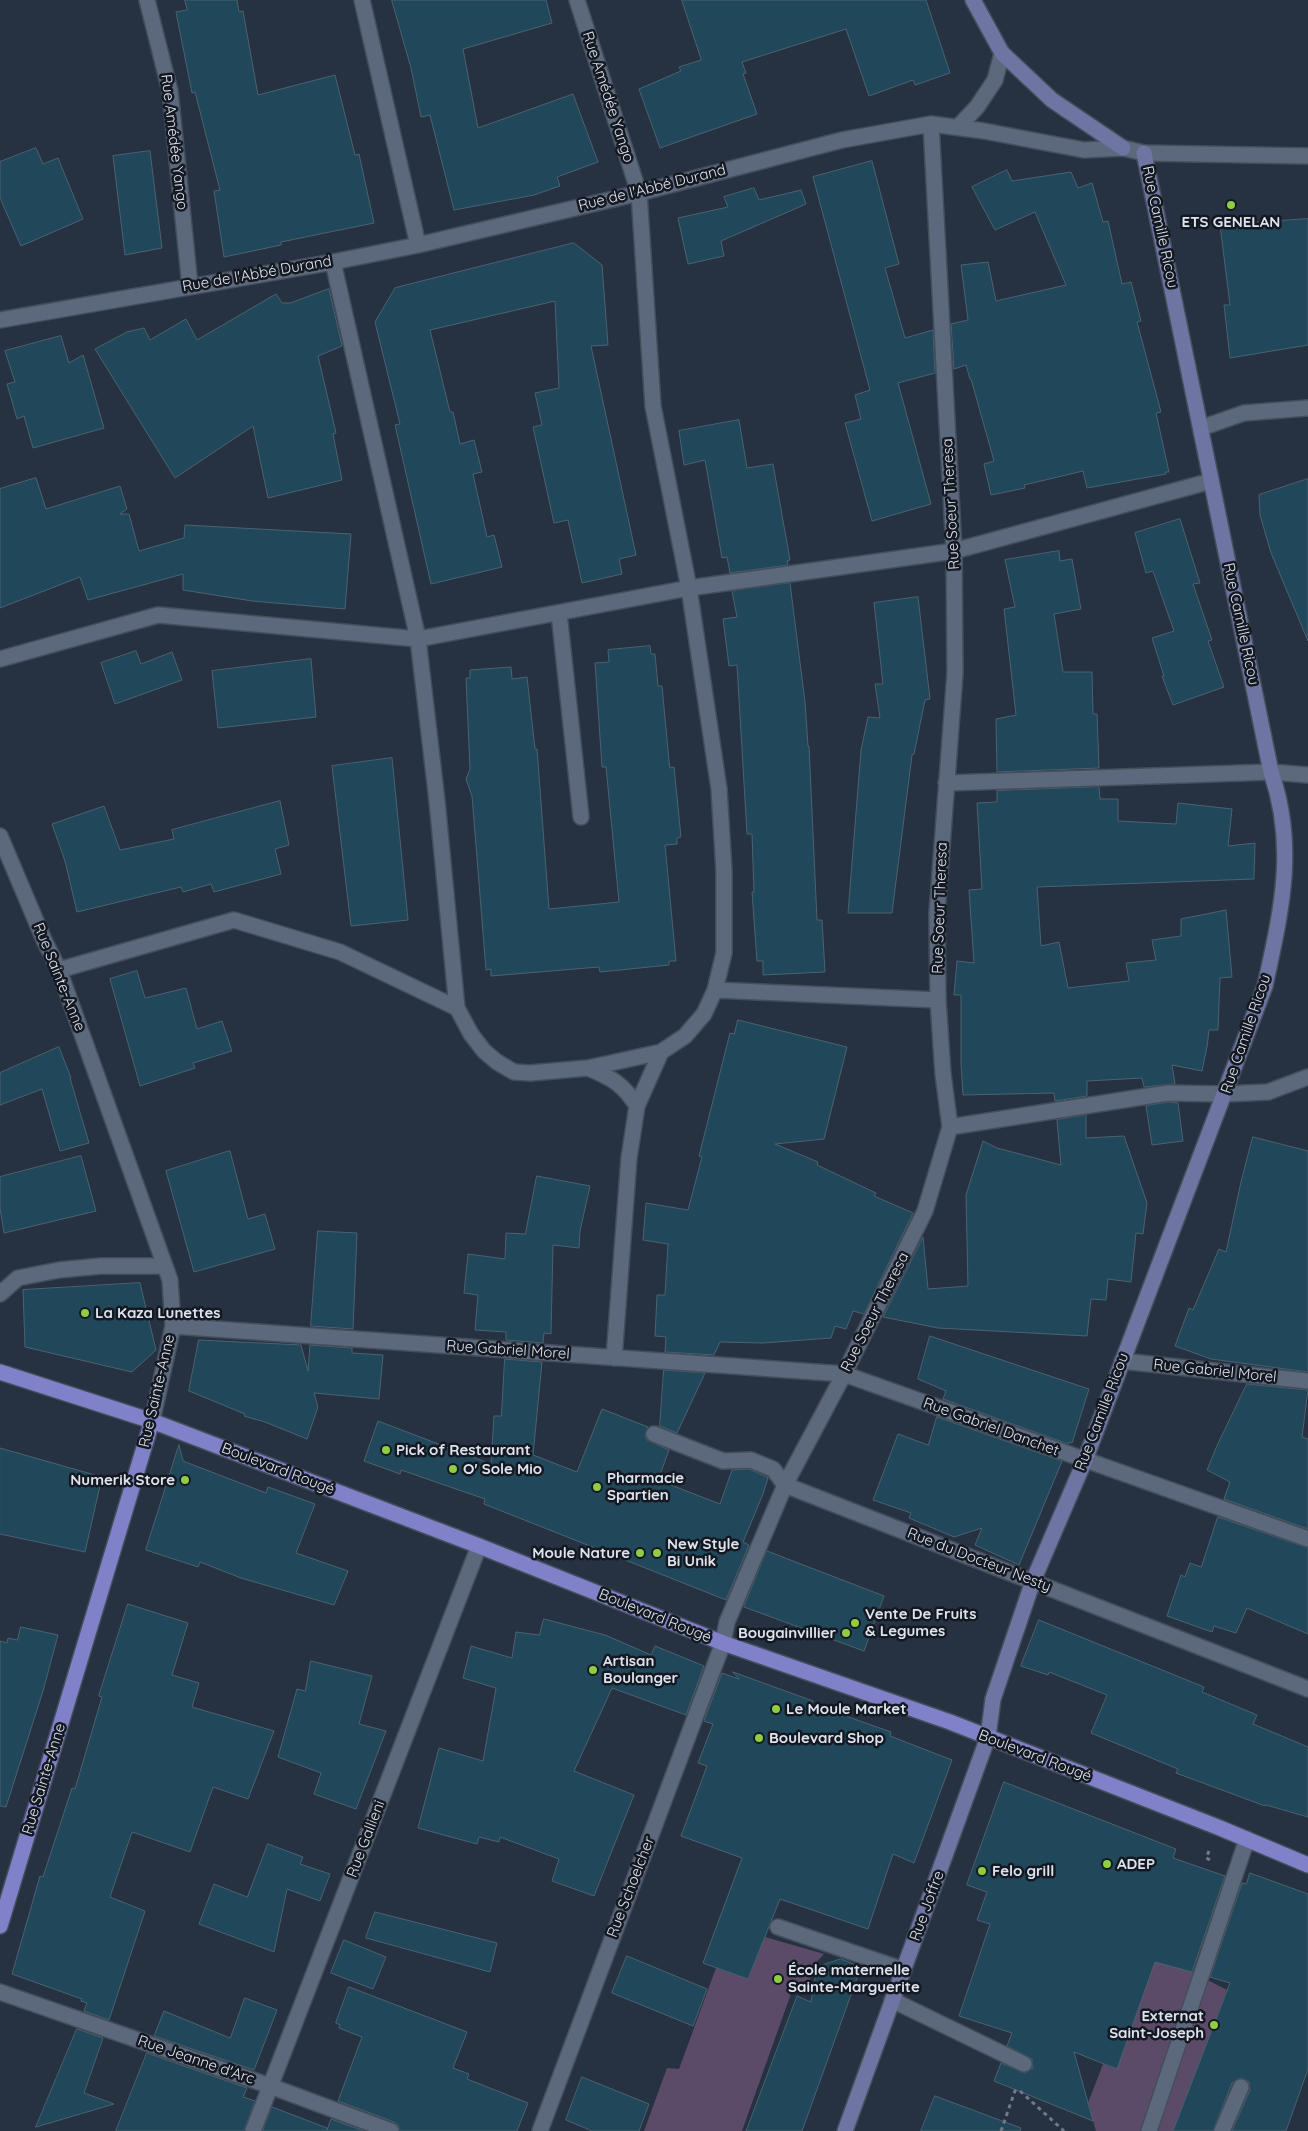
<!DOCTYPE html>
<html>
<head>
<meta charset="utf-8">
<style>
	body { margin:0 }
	canvas { display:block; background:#263142 }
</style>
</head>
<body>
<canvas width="1308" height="2131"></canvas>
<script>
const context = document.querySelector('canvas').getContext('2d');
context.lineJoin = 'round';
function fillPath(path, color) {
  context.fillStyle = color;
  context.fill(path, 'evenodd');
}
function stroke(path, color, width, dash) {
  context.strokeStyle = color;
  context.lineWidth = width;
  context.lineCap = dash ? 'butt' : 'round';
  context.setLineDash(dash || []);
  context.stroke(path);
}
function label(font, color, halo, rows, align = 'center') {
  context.font = font + ' Quicksand,sans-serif';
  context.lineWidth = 5;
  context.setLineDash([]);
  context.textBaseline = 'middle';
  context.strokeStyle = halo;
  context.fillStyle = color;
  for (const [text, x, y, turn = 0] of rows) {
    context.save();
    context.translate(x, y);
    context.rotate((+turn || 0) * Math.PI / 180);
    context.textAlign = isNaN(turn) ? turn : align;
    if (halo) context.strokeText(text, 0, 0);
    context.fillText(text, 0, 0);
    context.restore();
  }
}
fillPath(new Path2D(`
	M765 1937 824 1954 811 1968 809 1994 793 1988 742 2131H644L667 2068 679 2069 716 1968 748 1979Z
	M1155 1960 1192 1972 1227 1990 1173 2131H1096L1088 2103 1103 2064 1117 2069Z`), '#5c4b68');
const building = new Path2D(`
	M185 0H237L239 12 243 11 258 95 335 75 355 155 359 154 374 223 281 242V245L224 257 214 191 220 190 195 92 192 93 176 12 187 10Z
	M392 0H546L552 23 463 49 478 128 573 94 598 162 557 177 560 186 534 195 454 210 430 115 421 117 411 68Z
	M682 0H926L950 73 915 85 913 80 869 96 846 29 742 62 746 73 743 74 757 114 660 148 639 89 681 71 679 67 701 60Z
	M36 148 43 164 58 158 83 219 21 246 0 198V162Z
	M150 151 162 248 125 255 113 156Z
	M872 161 899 264 885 268 905 338 933 330 935 373 898 383 931 504 872 521 845 423 861 419 855 395 870 390 813 177Z
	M1007 170 1012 181 1071 172 1078 188 1092 183 1103 222 1108 221 1122 284 1131 282 1141 321 1137 322 1161 412 1156 413 1169 472H1165L1166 474 1087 488 1083 471 1024 485 1025 488 991 495 984 464 994 461 971 379H970L966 365 954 369 951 324 968 320 961 265 988 262 996 301 1066 285 1035 212 995 230 972 187Z
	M754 188 759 200 801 190 806 204 721 241 724 256 688 264 678 218 728 207 724 197Z
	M1308 219V345L1230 358 1224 305H1230L1220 225Z
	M574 243 602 265 608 345 591 346 636 555 619 559 622 574 582 583 568 520 554 523 533 427 542 425 535 393 559 388 555 301 430 330 450 412H453L460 444 474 440 482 472 473 474 487 537 494 535 502 567 431 584 395 425 400 424 375 322 395 288Z
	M329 289 342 346 318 356 336 433 333 434 342 480 268 498 253 426 175 478 95 349 127 332 144 328 150 340 186 319 197 340 276 294 282 303H290Z
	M61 336 69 363 83 355 104 428 33 448 24 416 17 419 7 384 15 382 5 351Z
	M739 420 747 468 773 464 790 560 787 561 788 565 730 573 727 557 722 558 705 460 684 465 679 431Z
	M36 478 46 509 120 486 127 509 120 514H129L139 551 184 538 185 525 351 534 345 609 252 601 183 590V574L88 600 80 577 0 608V489Z
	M1308 479V641L1271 553 1260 515 1259 495Z
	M1180 519 1200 583 1193 584 1212 640 1208 641 1224 687 1173 705 1162 676H1164L1152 638 1174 631 1153 571 1146 573 1135 533Z
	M1059 551 1060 561 1072 559 1081 609 1054 614 1063 672H1092L1093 714H1097L1099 768 997 772 996 719 1016 715 1004 609 1015 607 1005 560Z
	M790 583 805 702 808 746H809L817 920H822L825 972 763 975V961H757L752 892H754L752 834H747L737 665 729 666 723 619 737 617 732 591Z
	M918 597 930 699 925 700 914 754 912 755 892 913H848L861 750 868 717 880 718 875 684H883L874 603Z
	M650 646 651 654H655L658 686H662L669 761 670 768 674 767 681 837 677 838V844L665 845 676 961H669V965L600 972 599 967 491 976V969L486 970 472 796 466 779 470 769 466 678H470V670L511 667 512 679 527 677 535 749H537L549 909 619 902 606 767H602L595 663 609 662 608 650Z
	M136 651 141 664 172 652 182 680 115 704 101 663Z
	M311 659 316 717 218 728 212 671Z
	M392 758 408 920 351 926 332 766Z
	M1099 787 1100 799H1118V821L1176 824 1178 803 1232 809 1228 846 1255 843 1254 879 1037 887 1041 946 1059 942 1068 988 1129 981 1126 963 1156 960 1152 940 1181 936V919L1226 910 1232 977 1220 978 1218 1030H1209L1207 1047 1202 1071 1172 1065 1175 1084 1144 1087 1142 1078 1087 1081V1096L1055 1101 1054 1093 963 1095 961 1064V995H954L957 961 974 963 969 890 982 889 977 803 997 802V791Z
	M280 801 289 845 275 849 281 874 214 892 211 884 183 892 181 887 77 912 65 861 52 824 104 806 120 850 174 839 172 830Z
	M137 971 145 998 186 988 197 1029 222 1021 232 1051 193 1063 195 1068 140 1086 110 979Z
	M738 1020 847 1047 824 1139 775 1144 818 1162 817 1165 876 1193 874 1196 913 1213 864 1314 853 1311 846 1329 835 1326 831 1338 763 1343 720 1342 714 1355 665 1352 666 1337 655 1336 657 1295H665L668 1244 643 1240 646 1203 688 1210 702 1157 699 1156 730 1033 734 1034Z
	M59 1047 71 1078H70L89 1143 60 1151 42 1089 0 1105V1073Z
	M1169 1102 1178 1103 1183 1141 1152 1145 1146 1106Z
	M1086 1115V1138L1124 1136 1147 1203 1143 1234 1136 1233 1131 1282 1108 1279 1106 1300 1091 1299 1087 1336 938 1328 883 1317 923 1237 928 1289 968 1286 966 1195 983 1141 997 1148 1061 1165 1057 1120Z
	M1253 1137 1308 1151V1372L1211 1359 1175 1346 1189 1308 1193 1310 1219 1249 1226 1252 1241 1182Z
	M230 1151 248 1219 265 1214 275 1249 194 1272 166 1171Z
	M81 1156 96 1211 4 1233 0 1208V1177Z
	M537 1176 590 1186 580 1231 579 1248 553 1245 551 1334 544 1333 543 1343 506 1340V1332L475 1330 478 1295 464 1293 468 1254 505 1259 506 1233 525 1234Z
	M318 1231 357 1233 353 1329 311 1326Z
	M140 1283 156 1350 132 1372 25 1347 23 1290Z
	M930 1336 1089 1389 1072 1443 1069 1442 1068 1444 943 1399 946 1391 918 1379Z
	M199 1340 301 1345 308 1371 310 1345 352 1348V1353L383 1355 379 1399 314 1393 318 1407 307 1439 265 1422 244 1416 245 1414 189 1391Z
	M505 1359 542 1362 533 1455 577 1472 602 1409 648 1427 645 1435 647 1440 669 1450 658 1480 720 1504 732 1470 749 1469 767 1477 768 1478 763 1494 743 1542 749 1545 726 1600 484 1504 485 1499 401 1470 400 1474 364 1461 378 1421 491 1464 494 1416H501Z
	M664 1370 705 1373 677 1433 660 1426Z
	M1247 1384 1308 1390 1302 1437 1308 1439V1529L1224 1499 1230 1482 1207 1470 1216 1448Z
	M937 1417 1062 1461 1019 1565 975 1545 982 1528 954 1537 909 1518 911 1513 873 1500 898 1434 928 1445Z
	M179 1445 183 1461 266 1493 268 1487 315 1504 296 1553 348 1571 334 1605 241 1578 200 1562 198 1567 146 1550Z
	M0 1448 102 1477 85 1552 0 1534Z
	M1218 1517 1308 1548V1634L1247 1608 1236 1633 1214 1626 1212 1632 1167 1616 1181 1575 1185 1577 1190 1563 1201 1567Z
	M767 1551 884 1596 864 1651 744 1607Z
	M128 1604 188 1623 172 1675 199 1683 192 1707 274 1731 248 1799 213 1787 190 1852 132 1832 110 1897 145 1911 109 2020 84 2011 87 2003 81 2001 82 1999 12 1974 40 1876 43 1877 72 1788 75 1789 102 1697 99 1696Z
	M544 1619 605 1635 651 1655 655 1646 704 1666 686 1715 612 1688 574 1771 634 1795 594 1896 552 1881 559 1859 500 1837 499 1842 479 1837 477 1844 418 1828 439 1748 483 1761 496 1688 463 1678 471 1646 512 1658 516 1632 539 1635Z
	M1039 1620 1204 1687 1202 1692 1257 1715 1253 1724 1308 1747V1817L1266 1805 1265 1806 1176 1773 1178 1769 1091 1733 1107 1695 1049 1672 1048 1675 1021 1666Z
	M21 1627 58 1635 43 1691 6 1807 0 1806V1641L7 1643 8 1638 17 1640Z
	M311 1661 372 1676 359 1724 386 1731 356 1809 314 1794 321 1773 278 1757 297 1689 305 1691Z
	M733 1672 813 1701 812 1704 891 1732 890 1736 952 1760 914 1863 893 1854 868 1929 780 1899 748 1979 703 1963 742 1858 681 1836 707 1766 698 1763 713 1724 704 1721 722 1673 739 1679Z
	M1004 1782 1176 1849 1173 1858 1225 1876 1192 1972 1155 1962 1117 2069 1074 2052 1093 2121 994 2081 1001 2063 1025 2073 1033 2068 1032 2059 1007 2046 1012 2033 959 2016 990 1924 977 1920 987 1892 967 1885Z
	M268 1844 303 1857 300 1864 330 1874 320 1901 287 1889 274 1952 199 1924 214 1884 247 1897Z
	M1250 1873 1308 1894V2069L1286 2131H1232L1250 2090 1249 2082 1240 2078 1232 2083 1213 2131H1173L1230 1983 1210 1977 1242 1883 1246 1884Z
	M375 1912 497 1943 490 1972 366 1938Z
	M344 1940 386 1957 373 1989 331 1973Z
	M627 1956 707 1989 693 2026 612 1993Z
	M841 1959 861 1967 802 2131H746L797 1996 811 2002 816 1973 823 1965Z
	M349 1987 467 2032 453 2068 469 2074 467 2079 528 2103 517 2131H400L398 2125 394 2122 338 2101 362 2037 339 2028 340 2025 336 2023Z
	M245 1998 277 2010 254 2070 154 2036 164 2011 230 2038Z
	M77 2029 103 2038 84 2093 114 2104 36 2127Z
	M147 2053 247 2088 243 2097 255 2101 244 2131H116Z
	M582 2077 649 2104 639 2131H592L566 2120Z
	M935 2096 1021 2128 1020 2131H921Z
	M272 2107 327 2128V2130L331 2119 364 2131H263Z`);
fillPath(building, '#21475b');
stroke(building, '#4b626f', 1);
const lane = new Path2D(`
	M559 613 581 817
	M0 1294 18 1278 59 1270 101 1266H164
	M778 1927 904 1970
	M892 2000 1024 2064
	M1149 2131 1247 1839
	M1222 2131 1241 2087`);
const street = new Path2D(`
	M147 0 170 91 190 286
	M362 0 418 245
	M958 127 977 107 995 80 1002 53
	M333 262 418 639 437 801 457 1008
	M0 320 333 262 418 245 639 193 842 140 931 124 984 131 1084 150 1123 148 1144 153 1308 156
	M1201 428 1244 413 1308 408
	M0 659 158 615 418 639 689 588 954 551 1211 481
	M946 783 1271 772 1308 775
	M0 836 44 940 59 970 170 1280 173 1326 152 1421
	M59 970 234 920 340 952 457 1008 471 1034 484 1051 497 1062 514 1072 530 1073 588 1068 661 1052 685 1036 704 1014 715 990 724 953V871L719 789 689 588 653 406 639 193 577 0
	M715 990 938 1000
	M588 1068C612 1078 623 1084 637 1106
	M950 1127 1168 1093 1225 1094 1268 1092 1308 1077
	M173 1326 844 1374 1308 1539
	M614 1358 629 1158 637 1106 661 1052
	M1122 1361 1308 1381
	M654 1434 723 1461 751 1460 773 1469 785 1485 1308 1689
	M0 1992 270 2086 391 2131
	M253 2131 479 1546
	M540 2131 723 1643 727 1622 785 1485 844 1374 925 1211 950 1127 943 1074 938 1000 937 913 955 673 954 551 931 124`);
const secondary = new Path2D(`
	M973 0 1002 53 1052 100 1123 148
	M845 2131 988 1737 993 1699 1033 1581 1085 1460 1265 986C1281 912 1297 847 1271 772L1144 153`);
const primary = new Path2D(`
	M0 1372 152 1421 479 1546 723 1643 950 1722 1220 1828 1308 1865
	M0 1926 152 1421`);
stroke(lane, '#444e5b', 18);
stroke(street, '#444e5b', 18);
stroke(secondary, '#444e5b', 18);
stroke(primary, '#444e5b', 18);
stroke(new Path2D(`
	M1209 1851 1206 1858 1212 1861
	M1020 2091 1064 2131
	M1001 2131 1016 2088`), '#707988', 3, [4, 4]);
stroke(lane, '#5c687c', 15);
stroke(street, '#5c687c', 15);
stroke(secondary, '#6e75a2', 15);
stroke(primary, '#8181c9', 15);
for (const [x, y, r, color] of [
	[1231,205,5,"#8fcd42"],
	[85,1313,5,"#8fcd42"],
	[386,1450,5,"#8fcd42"],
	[453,1469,5,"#8fcd42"],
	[185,1480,5,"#8fcd42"],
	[597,1487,5,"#8fcd42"],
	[640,1553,5,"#8fcd42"],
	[657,1553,5,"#8fcd42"],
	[855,1623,5,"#8fcd42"],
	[846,1633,5,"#8fcd42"],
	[593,1670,5,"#8fcd42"],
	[776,1709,5,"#8fcd42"],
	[759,1738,5,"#8fcd42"],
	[1107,1864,5,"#8fcd42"],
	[982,1871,5,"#8fcd42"],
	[778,1979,5,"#8fcd42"],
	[1214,2025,5,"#8fcd42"]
]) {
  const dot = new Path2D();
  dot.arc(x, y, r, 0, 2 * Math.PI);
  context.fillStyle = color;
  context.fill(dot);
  stroke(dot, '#141921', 2);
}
label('15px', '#dce3ee', '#141921', [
	["Rue Amédée Yango",608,97,72],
	["Rue Amédée Yango",174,142,83],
	["Rue de l'Abbé Durand",652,188,-14],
	["Rue Camille Ricou",1160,227,78],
	["Rue de l'Abbé Durand",257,274,-10],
	["Rue Soeur Theresa",951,504,-93],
	["Rue Camille Ricou",1241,624,78],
	["Rue Soeur Theresa",940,908,-88],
	["Rue Sainte-Anne",59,977,68],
	["Rue Camille Ricou",1246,1034,-71],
	["Rue Soeur Theresa",875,1312,-63],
	["Rue Gabriel Morel",508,1350,4],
	["Rue Gabriel Morel",1215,1371,6],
	["Rue Sainte-Anne",157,1391,-77],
	["Rue Camille Ricou",1102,1412,-69],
	["Rue Gabriel Danchet",991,1427,20],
	["Boulevard Rougé",278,1469,21],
	["Rue du Docteur Nesty",979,1560,21],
	["Boulevard Rougé",655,1616,22],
	["Boulevard Rougé",1035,1756,21],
	["Rue Sainte-Anne",44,1779,-73],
	["Rue Gallieni",366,1839,-69],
	["Rue Schoelcher",631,1887,-69],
	["Rue Joffre",927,1906,-70],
	["Rue Jeanne d'Arc",196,2060,19]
]);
label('bold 15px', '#dce3ee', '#141921', [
	["ETS GENELAN",1231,222,"center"],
	["La Kaza Lunettes",95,1313],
	["Pick of Restaurant",396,1450],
	["O' Sole Mio",463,1469],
	["Pharmacie",607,1478],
	["Spartien",607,1495],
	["Numerik Store",175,1480,"right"],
	["New Style",667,1544],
	["Bi Unik",667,1561],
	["Moule Nature",630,1553,"right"],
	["Vente De Fruits",865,1614],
	["& Legumes",865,1631],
	["Bougainvillier",836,1633,"right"],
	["Artisan",603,1661],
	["Boulanger",603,1678],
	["Le Moule Market",786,1709],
	["Boulevard Shop",769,1738],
	["ADEP",1117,1864],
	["Felo grill",992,1871],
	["École maternelle",788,1970],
	["Sainte-Marguerite",788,1987],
	["Externat",1204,2016,"right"],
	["Saint-Joseph",1204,2033,"right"]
], 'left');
</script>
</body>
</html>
